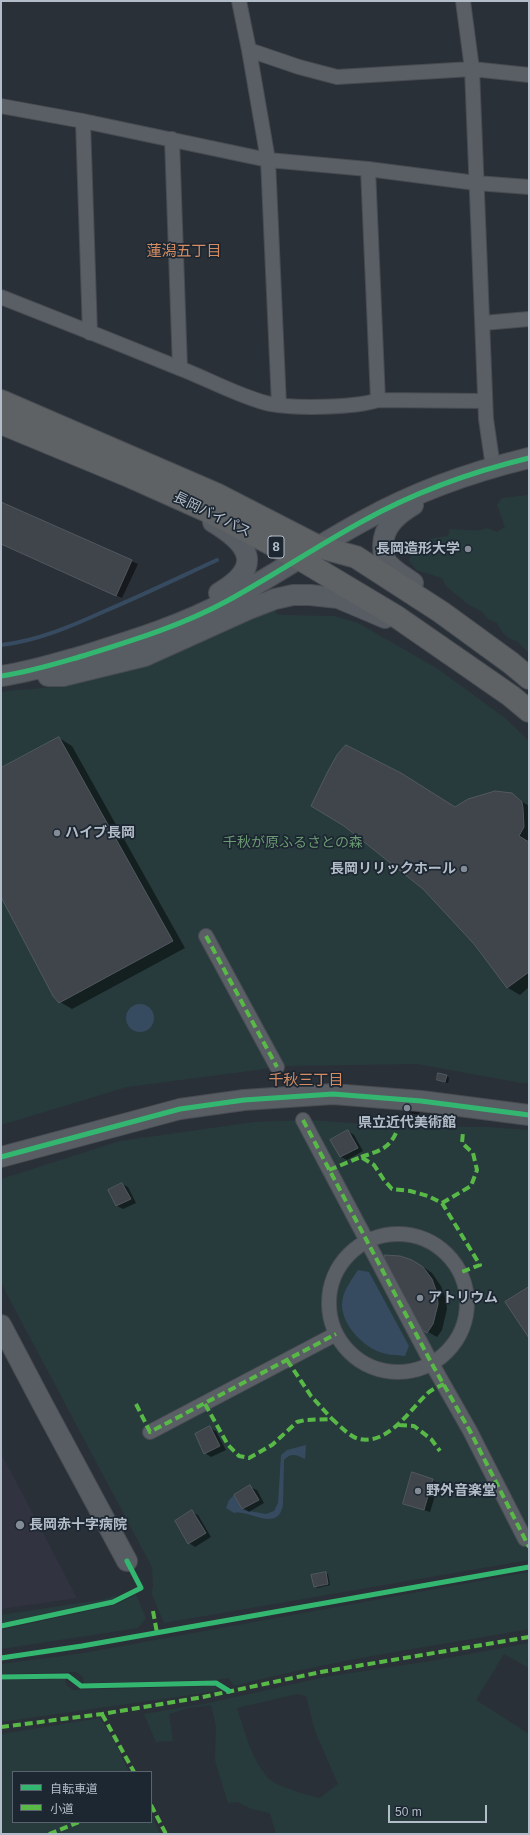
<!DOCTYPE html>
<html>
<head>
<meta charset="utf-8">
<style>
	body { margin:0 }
	#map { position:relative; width:530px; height:1835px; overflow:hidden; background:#2a3037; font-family:Arial,"Noto Sans JP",sans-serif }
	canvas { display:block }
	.frame { position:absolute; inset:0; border:2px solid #b3bdc9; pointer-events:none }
	.legend { position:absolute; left:12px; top:1771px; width:140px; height:52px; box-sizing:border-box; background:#1d2732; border:1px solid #59636e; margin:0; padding:5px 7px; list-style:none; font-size:12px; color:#b3bdc9 }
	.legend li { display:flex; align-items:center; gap:8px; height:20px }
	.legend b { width:20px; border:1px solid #59636e }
	.scale { position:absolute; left:388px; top:1805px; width:99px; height:18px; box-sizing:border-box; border:2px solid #b3bdc9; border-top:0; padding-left:5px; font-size:12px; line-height:14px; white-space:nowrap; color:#b3bdc9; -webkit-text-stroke:3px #1d2732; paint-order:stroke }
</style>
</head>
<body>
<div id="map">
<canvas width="530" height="1835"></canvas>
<div class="frame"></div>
<ul class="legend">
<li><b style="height:5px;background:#33b770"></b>自転車道</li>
<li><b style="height:5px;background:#58b947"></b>小道</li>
</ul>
<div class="scale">50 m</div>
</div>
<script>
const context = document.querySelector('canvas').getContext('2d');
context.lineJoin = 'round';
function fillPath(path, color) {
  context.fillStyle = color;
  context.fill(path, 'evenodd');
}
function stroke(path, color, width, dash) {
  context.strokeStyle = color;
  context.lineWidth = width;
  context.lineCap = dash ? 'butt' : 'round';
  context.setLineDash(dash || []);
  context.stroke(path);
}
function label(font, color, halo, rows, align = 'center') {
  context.font = font + ' Arial,"Noto Sans JP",sans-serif';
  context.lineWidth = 3.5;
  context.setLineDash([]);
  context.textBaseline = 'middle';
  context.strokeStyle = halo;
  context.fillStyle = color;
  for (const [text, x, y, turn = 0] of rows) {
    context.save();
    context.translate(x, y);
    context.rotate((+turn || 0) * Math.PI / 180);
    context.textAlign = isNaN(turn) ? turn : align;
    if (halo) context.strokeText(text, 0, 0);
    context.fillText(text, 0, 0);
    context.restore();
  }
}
fillPath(new Path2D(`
	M1 1453 77 1598 1 1609Z`), '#323340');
fillPath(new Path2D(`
	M529 495V653L517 641 510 639 503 633 497 623 488 619 481 611 469 605 447 587 442 578 416 570 409 560 416 544 430 539 448 536 450 529C464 529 474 533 487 528L497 532 505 527 497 505 502 498Z
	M270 608 279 615 334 616 358 623 438 669 505 718 529 741V1083H521L417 1064 287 1066 127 1087 1 1125V692C35 688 71 687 104 677 161 659 215 632 270 608Z
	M310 1120 406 1127H486L529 1130V1560L164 1623 151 1592 153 1587 152 1567 1 1283V1179L120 1141 254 1122Z
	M529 1572V1629C430 1647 331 1660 234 1686L229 1678 215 1680 84 1683 83 1677 76 1672 1 1674V1664L84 1653Z
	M116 1595 115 1598 111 1600 1 1623V1615L106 1599Z
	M136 1595 146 1618 138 1628 1 1649V1630L115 1605Z
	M529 1643V1668L504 1654 476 1700 529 1734V1834H276L270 1813 252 1809 237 1802 228 1803 215 1761 216 1726 211 1705 188 1708 169 1714 173 1741 156 1742 144 1714 204 1704 325 1677 437 1660ZM297 1694 306 1696 315 1731 338 1784 320 1798C309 1796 275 1786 268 1778 251 1758 245 1733 237 1708Z
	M65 1679 66 1685 73 1690 213 1686 217 1687V1691L197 1694 1 1722V1680Z
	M100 1718 113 1739 129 1772H13V1822H151V1814L160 1834H1V1734Z`), '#273b3d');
fillPath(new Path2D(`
	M126 1018a14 14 0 1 1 28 0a14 14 0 1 1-28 0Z
	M358 1270 369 1272 409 1346 405 1356C396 1355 385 1355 377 1351 359 1343 337 1319 343 1297 346 1287 352 1279 358 1270Z
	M306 1445 305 1459C297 1455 291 1452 284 1460L283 1504C279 1534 249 1509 234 1513L226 1508 229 1500 234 1495 243 1510 266 1514 274 1511 278 1503 281 1455 287 1450Z`), '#364a60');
fillPath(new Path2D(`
	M1 503 138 564 122 598 1 544Z
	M59 738 72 746 185 948 72 1009 60 1002 1 895V770Z
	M511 794 529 806V987L520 995 508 988 464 931 456 808Z
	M447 1076 449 1078 448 1083 438 1080Z
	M409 1110 417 1111 420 1113 419 1115 412 1114 409 1113Z
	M348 1131 354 1135 363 1151 347 1160 341 1157 332 1140Z
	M122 1184 128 1187 136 1203 123 1209 117 1206 110 1190Z
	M422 1266 432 1273 441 1286 446 1299 447 1309 442 1330 437 1337 419 1327Z
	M210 1428 216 1431 226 1450 211 1457 205 1453Z
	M413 1474 439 1483 430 1512 404 1503Z
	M250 1487 257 1490 264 1503 249 1512 243 1508Z
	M192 1512 198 1515 211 1537 195 1547 189 1543Z
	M326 1573 328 1574 330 1585 317 1588 315 1586Z`), '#0007');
stroke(new Path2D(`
	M1 645C37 641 72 626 105 611 143 595 180 577 217 560`), '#364a60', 4);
const building = new Path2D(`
	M1 502 132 560 116 596 1 544Z
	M59 737 173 941 59 1003 53 996 1 897V768Z
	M346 745 401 773 455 807 468 799 495 791 512 793 522 802 523 808 524 827 519 836 529 842V972L507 988 474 944 423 889 344 826 311 806 327 773 337 755Z
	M438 1073 447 1075 445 1082 437 1080Z
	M348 1130 358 1148 340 1157 330 1140Z
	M122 1183 131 1199 116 1206 108 1190Z
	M385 1255 400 1256 412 1260 423 1267 432 1279 437 1293 438 1304 433 1324 427 1333 419 1328 384 1261Z
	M529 1287V1338L505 1302Z
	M210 1426 220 1446 204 1454 195 1434Z
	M412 1472 433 1479 424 1510 403 1504Z
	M250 1485 259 1500 242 1509 234 1495Z
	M192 1510 206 1533 188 1544 175 1521Z
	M326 1572 328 1584 314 1587 311 1575Z`);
fillPath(building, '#3f454b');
stroke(building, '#52585f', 1);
const street = new Path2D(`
	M239 1 249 50 268 160 279 405
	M463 1 472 69 486 419 493 467
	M249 50 299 67 337 77 472 69 529 75
	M1 106 83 121 268 160 368 169 476 183 529 187
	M83 121 90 333
	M172 139 180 368
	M368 169 378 400
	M1 297C60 320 120 344 179 368 208 379 236 395 266 403 290 409 355 408 378 400L485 401
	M483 323 529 319
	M206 936 277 1067
	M303 1120 432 1364 470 1431 525 1539
	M329 1303a69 69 0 1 1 138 0a69 69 0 1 1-138 0Z
	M150 1432 336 1334`);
const secondary = new Path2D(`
	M213 522C251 545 263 567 219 593
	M413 583C404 576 392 570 386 561 383 556 383 551 383 546 383 526 398 514 413 505
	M1 676C30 672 58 663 86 655 134 640 183 625 227 601 273 576 317 546 363 521 415 492 471 472 529 458
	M48 676H63L145 656 249 609 275 599 293 595H310L338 598 385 618
	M1 1157 180 1109 244 1100 333 1094 421 1101 529 1115
	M1 1325 42 1403 127 1561`);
const highway = new Path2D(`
	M1 401 216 494 319 547 356 557 441 612 511 663 529 678
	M1 423 129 476 214 514 300 559 397 617 511 696 529 711`);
stroke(street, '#484c52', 16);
stroke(secondary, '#484c52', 22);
stroke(highway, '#474c53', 24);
stroke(street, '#5a5e65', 14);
stroke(secondary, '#585d64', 20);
stroke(highway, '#5f6265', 22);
stroke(new Path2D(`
	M206 936 277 1067
	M303 1120 432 1364 470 1431 529 1547
	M361 1157C378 1151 388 1150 396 1133
	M329 1170 361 1157 374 1165 384 1180 392 1189 410 1191 428 1196 442 1203 480 1265 459 1273
	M442 1203 471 1186 477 1170 473 1153 462 1143 463 1132
	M287 1360 311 1396 332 1419
	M136 1404 150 1432 336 1334
	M205 1404 228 1445 239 1456 249 1458 272 1445 297 1422 305 1420 332 1419C339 1425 350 1437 359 1439 388 1445 409 1411 426 1395 430 1390 438 1387 444 1384
	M399 1425 414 1426 431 1439 440 1451
	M153 1611 157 1633
	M102 1714 134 1772
	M1 1727 102 1714 203 1697 321 1672 529 1637
	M151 1805 166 1834
	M49 1834 79 1822`), '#58b947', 4, [8, 4]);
stroke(new Path2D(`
	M1 676C30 672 58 663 86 655 134 640 183 625 227 601 273 576 317 546 363 521 415 492 471 472 529 458
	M1 1157 180 1109 244 1100 333 1094 421 1101 529 1115
	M1 1626 113 1602 141 1588 127 1561
	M1 1658 82 1646 529 1567
	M1 1677 68 1676 81 1686 216 1683 229 1691`), '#33b770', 5);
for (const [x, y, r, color] of [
	[468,549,4,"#838c96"],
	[57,833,4,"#838c96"],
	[464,869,4,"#838c96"],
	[407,1108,4,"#838c96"],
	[420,1298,4,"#838c96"],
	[418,1491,4,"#838c96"],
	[20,1525,5,"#838c96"]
]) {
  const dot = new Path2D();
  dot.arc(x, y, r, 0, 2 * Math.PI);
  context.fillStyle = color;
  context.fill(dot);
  stroke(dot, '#1d2732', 1.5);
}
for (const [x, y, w] of [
	[276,547,16]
]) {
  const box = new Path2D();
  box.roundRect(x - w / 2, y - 11, w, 22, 3);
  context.fillStyle = '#1d2732';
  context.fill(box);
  stroke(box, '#b3bdc9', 1);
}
label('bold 13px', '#b3bdc9', null, [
	["8",276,547]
]);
label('14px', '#b3bdc9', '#1d2732', [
	["長岡バイパス",212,515,26]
]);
label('bold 14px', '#b3bdc9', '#1d2732', [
	["長岡造形大学",460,549,"right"],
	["ハイブ長岡",65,833],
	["長岡リリックホール",456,869,"right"],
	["県立近代美術館",407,1123,"center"],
	["アトリウム",428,1298],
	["野外音楽堂",426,1491],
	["長岡赤十字病院",29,1525]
], 'left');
label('14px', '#6a9a72', '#1d2732', [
	["千秋が原ふるさとの森",293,843]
]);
label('15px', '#d58c62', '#1d2732', [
	["蓮潟五丁目",184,252],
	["千秋三丁目",306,1081]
]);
</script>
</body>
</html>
